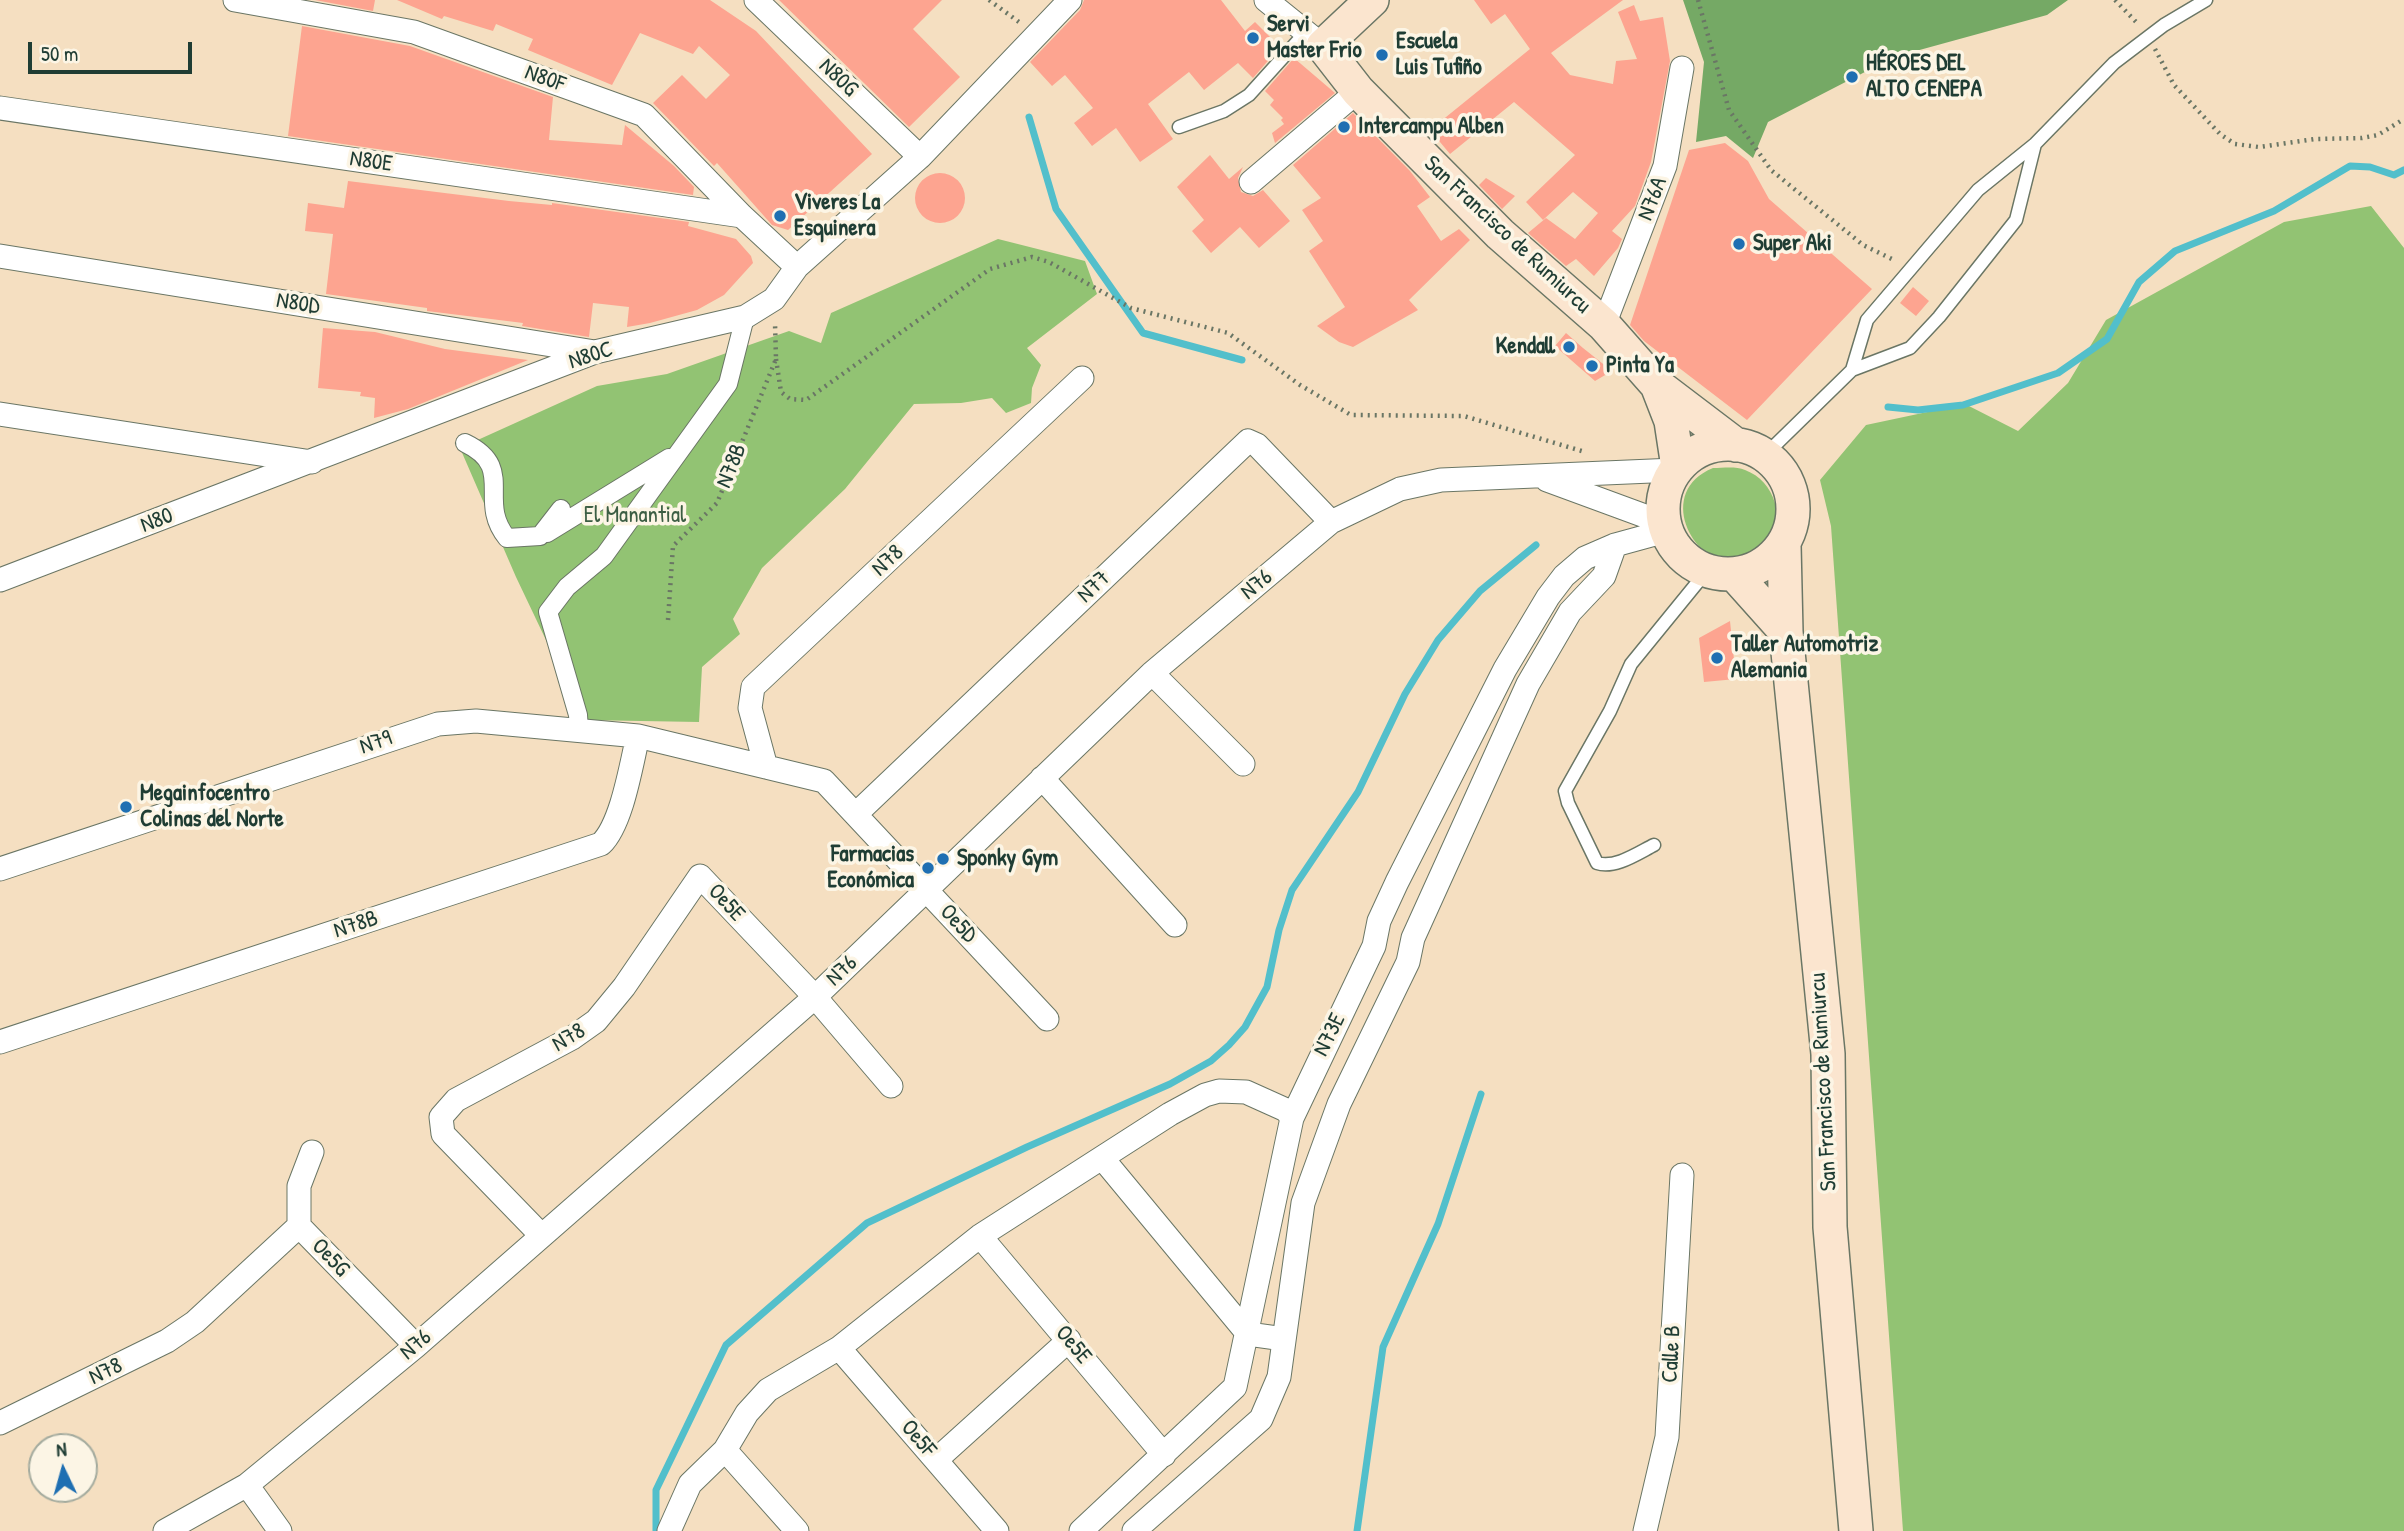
<!DOCTYPE html>
<html>
<head>
<meta charset="utf-8">
<style>
	body { margin:0 }
	#map { position:relative; width:2404px; height:1531px; overflow:hidden; background:#f5dfc1; font-family:"Patrick Hand",sans-serif }
	canvas { display:block }
	.north { position:absolute; left:28px; top:1433px; width:70px; height:70px; box-sizing:border-box; background:#fcf5e5; border:2px solid #a4ab9e; border-radius:50%; rotate:355deg; font-size:19px; font-weight:700; line-height:28px; text-align:center; color:#1f3d34 }
	.north::after { content:''; display:block; margin:auto; width:24px; height:32px; background:#1f6fb2; clip-path:polygon(50% 0,100% 100%,50% 72%,0 100%) }
	.scale { position:absolute; left:28px; top:42px; width:164px; height:32px; box-sizing:border-box; border:4px solid #1f3d34; border-top:0; padding-left:9px; font-size:21px; line-height:24px; white-space:nowrap; color:#1f3d34; -webkit-text-stroke:5px #fcf5e5; paint-order:stroke }
</style>
</head>
<body>
<div id="map">
<canvas width="2404" height="1531"></canvas>
<div class="north">N</div>
<div class="scale">50 m</div>
</div>
<script>
const context = document.querySelector('canvas').getContext('2d');
context.lineJoin = 'round';
function fillPath(path, color) {
  context.fillStyle = color;
  context.fill(path, 'evenodd');
}
function stroke(path, color, width, dash) {
  context.strokeStyle = color;
  context.lineWidth = width;
  context.lineCap = dash ? 'butt' : 'round';
  context.setLineDash(dash || []);
  context.stroke(path);
}
function label(font, color, halo, rows, align = 'center') {
  context.font = font + ' "Patrick Hand",sans-serif';
  context.lineWidth = 7;
  context.setLineDash([]);
  context.textBaseline = 'middle';
  context.strokeStyle = halo;
  context.fillStyle = color;
  for (const [text, x, y, turn = 0] of rows) {
    context.save();
    context.translate(x, y);
    context.rotate((+turn || 0) * Math.PI / 180);
    context.textAlign = isNaN(turn) ? turn : align;
    if (halo) context.strokeText(text, 0, 0);
    context.fillText(text, 0, 0);
    context.restore();
  }
}
fillPath(new Path2D(`
	M2371 206 2404 248V1531H1903L1831 526 1820 480 1866 425 1965 404 2018 431 2068 383 2106 320 2284 222Z
	M998 239 1085 261 1097 294 1027 348 1041 365 1032 388 1031 403 1006 413 992 398 961 403 914 404 845 489 762 568 733 619 740 634 702 667 699 722 584 720 516 577 460 448 597 386 667 374 789 331 821 343 831 313Z
	M1713 468C1723 468 1736 466 1745 470 1775 481 1787 520 1767 545 1718 605 1640 498 1713 468Z`), '#92c373');
fillPath(new Path2D(`
	M1683 0H2068L2047 15 1894 57 1768 122 1753 158 1726 136 1696 142 1704 62Z`), '#75a965');
stroke(new Path2D(`
	M1029 117 1056 209 1143 333 1242 360
	M1888 407 1918 410 1963 405 2058 373 2107 339 2139 282 2175 251 2274 211 2350 166 2370 167 2394 175 2404 170
	M656 1531V1490L726 1345 867 1223 1027 1147 1170 1084 1211 1061 1229 1045 1245 1027 1267 987 1279 930 1292 890 1358 792 1405 694 1438 640 1480 591 1536 545
	M1357 1531 1383 1347 1438 1224 1481 1094`), '#52bfcb', 7);
fillPath(new Path2D(`
	M315 0H375L373 11Z
	M397 0H710L756 31 872 154 788 230 772 225 717 163 714 166 653 103 682 75 706 99 730 75 699 46 693 54 640 33 612 85 528 50 533 39 496 24 493 31 444 16 442 19Z
	M779 0H942L913 29 960 77 909 127Z
	M1084 0H1221L1245 31 1255 22 1280 47 1253 78 1238 63 1204 90 1189 72 1148 104 1173 139 1140 162 1116 128 1092 146 1074 123 1093 108 1065 75 1052 86 1030 62 1080 10Z
	M1474 0H1623L1551 53 1570 75 1613 84 1616 61 1637 59 1618 12 1634 5 1640 21 1663 17 1670 61 1651 162 1635 206 1612 231 1622 239 1618 248 1594 276 1576 259 1566 266 1528 233 1546 218 1575 239 1598 213 1573 192 1543 220 1526 202 1575 155 1514 102 1450 154 1430 130 1530 49 1505 14 1491 24Z
	M302 26 410 46 553 97 549 140 622 145 625 125 674 166 694 187 693 195 288 136Z
	M1294 58 1335 93 1275 143 1272 133 1284 124 1281 120 1283 118 1270 105 1274 100 1265 91Z
	M1353 113 1410 171 1430 197 1417 206 1441 241 1459 229 1470 240 1409 300 1418 310 1353 347 1339 342 1317 326 1345 307 1309 251 1323 241 1302 210 1321 198 1293 165Z
	M1725 143 1748 161 1769 199 1872 289 1747 420 1644 341 1630 325 1689 150Z
	M1210 155 1229 179 1243 167 1238 178 1241 192 1253 196 1263 190 1290 221 1259 248 1240 227 1211 253 1192 231 1204 220 1177 187Z
	M915 198a25 25 0 1 1 50 0a25 25 0 1 1-50 0Z
	M1486 178 1515 196 1502 209 1479 185Z
	M348 181 509 201 552 205V203L689 222 688 226 736 239 751 256 753 263 724 295 697 310 650 323 627 327 629 307 593 303 589 337 522 326 523 323 427 311V308L326 294 333 234 305 231 308 203 344 208Z
	M1913 287 1929 301 1916 316 1900 303Z
	M323 328 375 332 445 349 528 360 408 409 374 418 375 398 360 396 361 392 318 388Z
	M1566 333 1583 348 1612 371 1595 381 1555 346Z
	M1730 621 1736 679 1704 682 1699 638Z`), '#fda490');
const service = new Path2D(`
	M1179 127 1224 111 1249 95 1306 32
	M1852 370 1867 320 1978 190 2035 144 2114 63 2164 25 2206 0
	M1765 455 1852 370 1910 348 1939 317 2016 220 2035 144
	M1654 845C1638 853 1615 869 1597 863L1568 803 1565 791 1610 711 1631 664 1706 572`);
const pedestrian = new Path2D(`
	M465 443C517 468 476 500 507 538L540 536 561 509
	M547 533 669 458
	M579 730 578 715 548 612 567 587 604 556 728 384 745 317`);
const minor = new Path2D(`
	M235 0 414 32 644 115 742 216 797 267
	M756 0 920 157
	M1266 0 1323 46
	M0 108 742 216
	M1251 182 1358 91
	M0 256 595 352
	M1604 325 1665 166 1682 68
	M0 414 312 462
	M1547 480 1664 523
	M0 580 595 352 745 317 774 299 797 267 920 157 1070 0
	M1152 673 1243 764
	M766 767 750 708 753 687 1082 378
	M1042 778 1175 925
	M856 814 1248 441 1257 445 1331 522
	M0 869 438 724 476 721 638 736 824 781 1047 1019
	M0 1042 601 844C622 824 631 765 638 736
	M312 1152 299 1186V1226L416 1346
	M1103 1159 1248 1334 1284 1339
	M540 1234 443 1134 441 1117 456 1100 572 1038 596 1021 624 987 700 876 815 997 891 1086
	M980 1236 1164 1455
	M839 1348 997 1531
	M0 1423 167 1341 195 1322 299 1226
	M725 1450 797 1531
	M936 1460 1069 1340
	M247 1485 280 1531
	M165 1531 247 1485 416 1346 815 997 1152 673 1331 522 1400 489 1441 480 1675 470
	M669 1531 690 1484 725 1450 747 1413 768 1390 839 1348 980 1236 1170 1114 1205 1095 1219 1091 1246 1092 1286 1110 1292 1118
	M1081 1531 1235 1387 1292 1118 1374 946 1379 921 1397 882 1505 669 1548 597 1564 576 1585 558 1615 545 1666 531
	M1134 1531 1261 1419 1279 1377 1303 1203 1339 1104 1408 962 1413 938 1528 684 1570 612 1604 576 1615 545
	M1645 1531 1667 1437 1682 1175`);
const secondary = new Path2D(`
	M1372 0 1323 46 1358 91 1500 234 1604 325 1657 385 1736 445
	M1657 385 1671 421 1678 467
	M1663 509a65 65 0 1 1 130 0a65 65 0 1 1-130 0Z
	M1784 545 1786 632 1828 1054 1830 1227 1856 1531
	M1735 575 1786 632`);
stroke(service, '#6a7665', 15);
stroke(pedestrian, '#6a7665', 20);
stroke(minor, '#6a7665', 25);
stroke(secondary, '#6a7665', 36);
stroke(new Path2D(`
	M989 0 1019 22
	M1698 0 1729 110 1771 170 1863 245 1896 261
	M2115 0 2139 25
	M2155 49 2174 85 2220 134 2235 144 2259 147 2315 139 2362 138 2378 135 2404 119
	M776 359 781 392 790 399 806 400 990 269 1032 257 1049 262 1131 308 1228 333 1300 385 1351 415 1464 416 1585 452
	M668 620 673 546 717 503 776 359 775 323`), '#6a7665', 4.5, [2, 5]);
stroke(service, '#fff', 12);
stroke(pedestrian, '#fff', 18);
stroke(minor, '#fff', 23);
stroke(secondary, '#fbe5cf', 33);
for (const [x, y, r, color] of [
	[1253,38,7,"#1f6fb2"],
	[1382,55,7,"#1f6fb2"],
	[1852,77,7,"#1f6fb2"],
	[1344,127,7,"#1f6fb2"],
	[780,216,7,"#1f6fb2"],
	[1739,244,7,"#1f6fb2"],
	[1569,347,7,"#1f6fb2"],
	[1592,366,7,"#1f6fb2"],
	[1717,658,7,"#1f6fb2"],
	[126,807,7,"#1f6fb2"],
	[943,859,7,"#1f6fb2"],
	[928,868,7,"#1f6fb2"]
]) {
  const dot = new Path2D();
  dot.arc(x, y, r, 0, 2 * Math.PI);
  context.fillStyle = color;
  context.fill(dot);
  stroke(dot, '#fcf5e5', 2.5);
}
label('bold 23px', '#1f3d34', '#fcf5e5', [
	["Servi",1267,25],
	["Master Frio",1267,51],
	["Escuela",1396,42],
	["Luis Tufiño",1396,68],
	["HÉROES DEL",1866,64],
	["ALTO CENEPA",1866,90],
	["Intercampu Alben",1358,127],
	["Viveres La",794,203],
	["Esquinera",794,229],
	["Super Aki",1753,244],
	["Kendall",1555,347,"right"],
	["Pinta Ya",1606,366],
	["Taller Automotriz",1731,645],
	["Alemania",1731,671],
	["Megainfocentro",140,794],
	["Colinas del Norte",140,820],
	["Farmacias",914,855,"right"],
	["Económica",914,881,"right"],
	["Sponky Gym",957,859]
], 'left');
label('23px', '#1f3d34', '#fcf5e5', [
	["N80G",838,78,44],
	["N80F",545,79,20],
	["N80E",371,162,8],
	["N76A",1653,199,-69],
	["San Francisco de Rumiurcu",1507,235,43],
	["N80D",298,304,9],
	["N80C",591,356,-18],
	["N78B",732,466,-68],
	["N80",157,521,-21],
	["N78",888,561,-43],
	["N76",1257,585,-40],
	["N77",1094,587,-44],
	["N79",376,743,-19],
	["Oe5E",726,903,47],
	["Oe5D",958,924,47],
	["N78B",356,925,-18],
	["N76",842,971,-44],
	["N73E",1330,1035,-64],
	["N78",569,1038,-31],
	["San Francisco de Rumiurcu",1824,1082,-93],
	["Oe5G",330,1258,46],
	["N76",416,1345,-41],
	["Oe5E",1073,1345,50],
	["Calle B",1672,1354,-87],
	["N78",106,1372,-26],
	["Oe5F",918,1439,49]
]);
label('23px', '#3c5e44', '#fcf5e5', [
	["El Manantial",635,516]
]);
</script>
</body>
</html>
